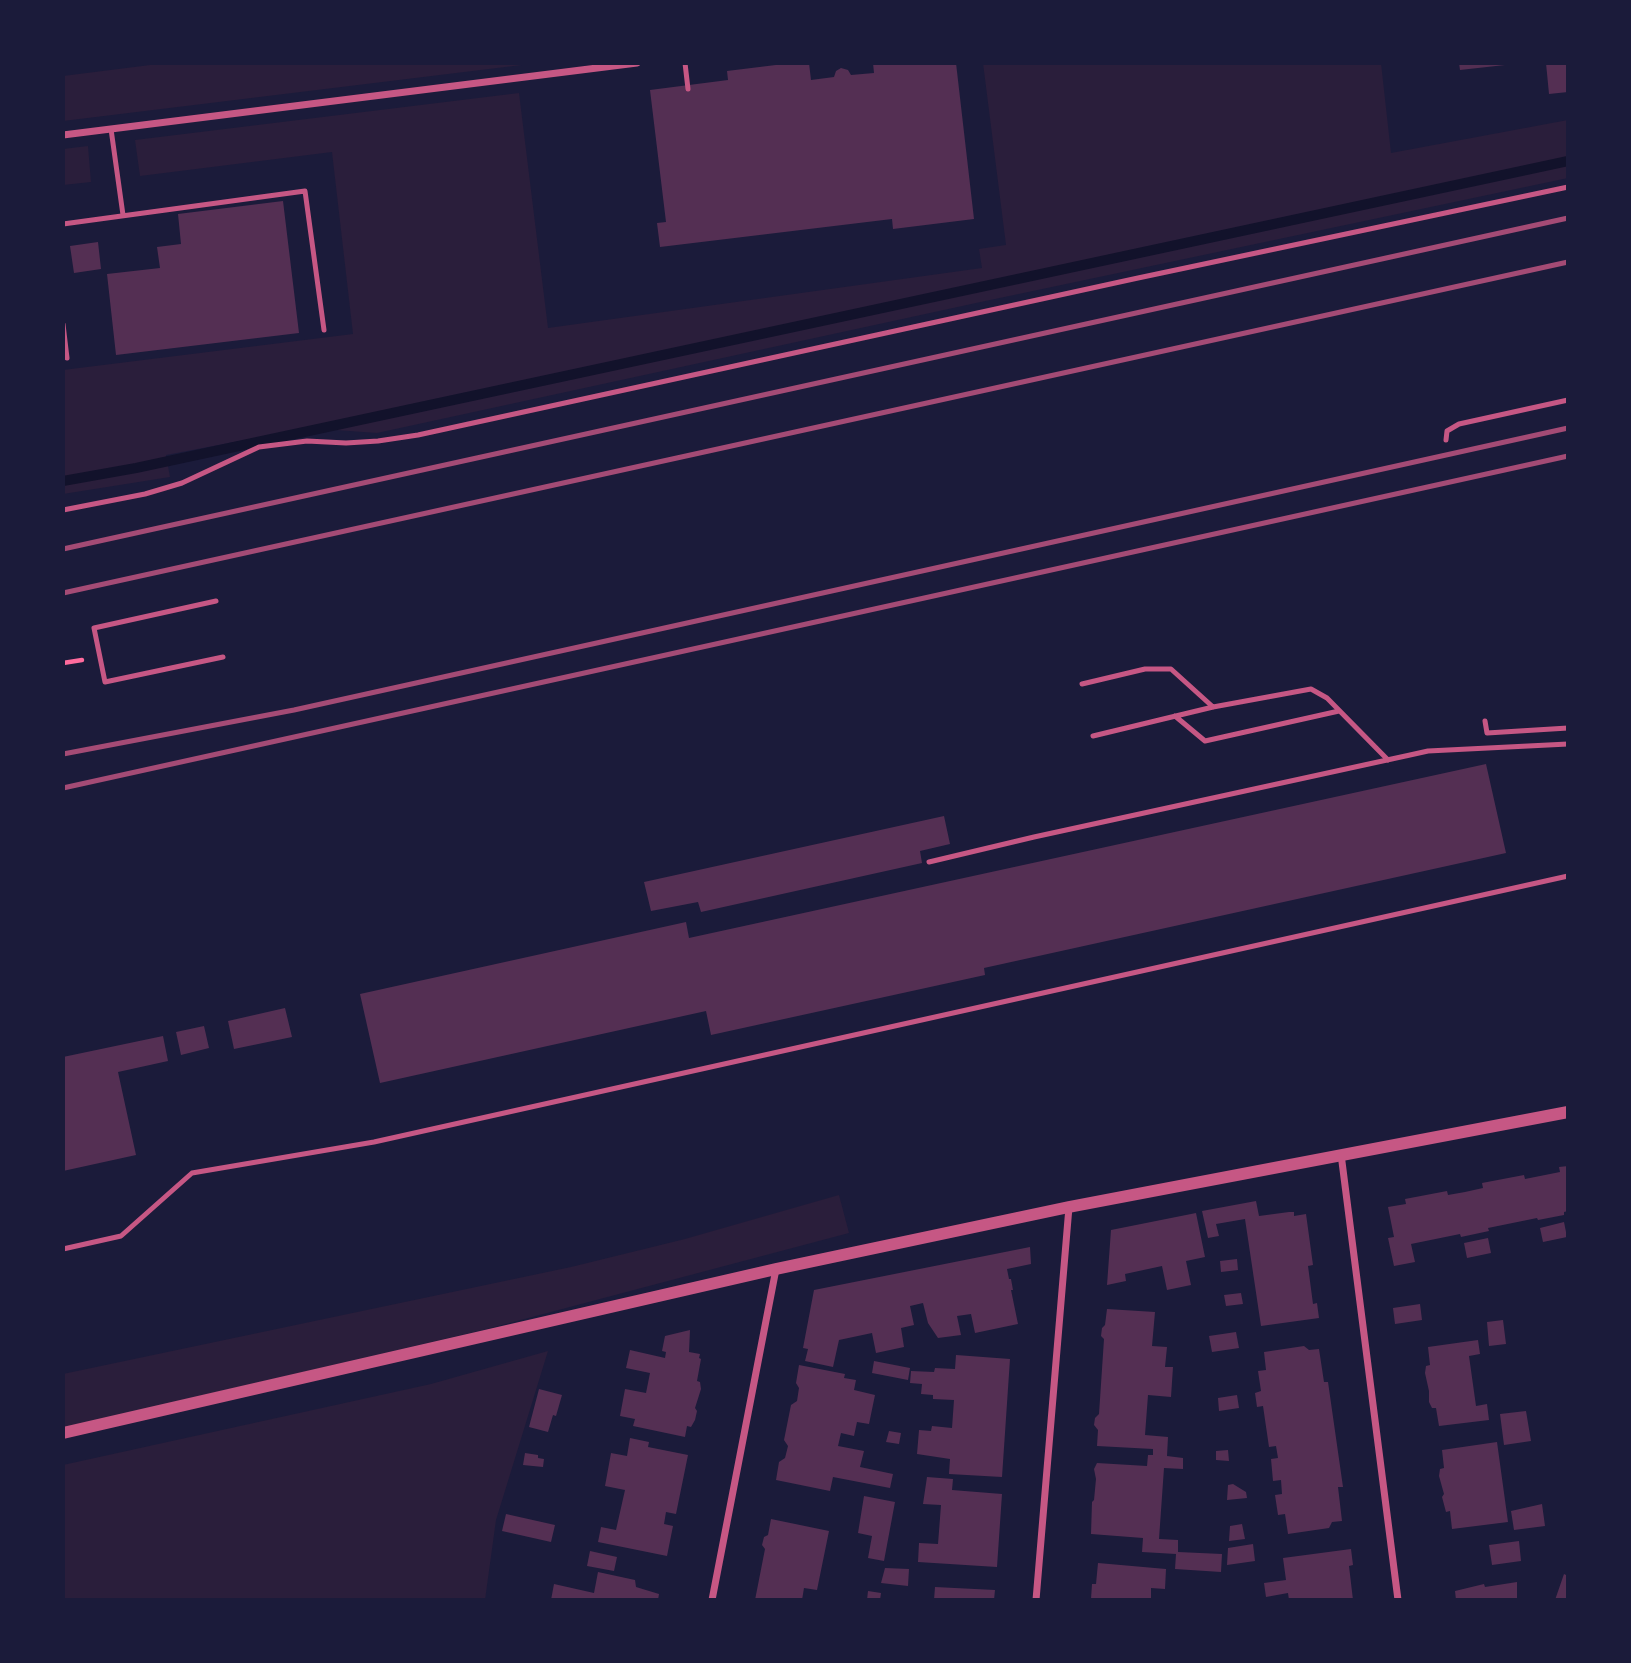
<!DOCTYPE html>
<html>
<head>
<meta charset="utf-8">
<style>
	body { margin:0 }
	#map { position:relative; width:1631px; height:1663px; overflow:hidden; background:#1b1b3a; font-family:"Exo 2",sans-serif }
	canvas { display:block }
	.frame { position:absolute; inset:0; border:65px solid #1b1b3a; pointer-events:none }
</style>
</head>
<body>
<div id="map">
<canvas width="1631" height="1663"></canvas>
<div class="frame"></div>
</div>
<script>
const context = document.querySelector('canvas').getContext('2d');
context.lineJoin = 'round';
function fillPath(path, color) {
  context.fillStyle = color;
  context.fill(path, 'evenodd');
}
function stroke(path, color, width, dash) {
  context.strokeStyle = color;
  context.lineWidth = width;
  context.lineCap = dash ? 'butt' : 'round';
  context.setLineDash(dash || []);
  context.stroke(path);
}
fillPath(new Path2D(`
	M166 63H538L63 121V76Z
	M983 63H1381L1391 153 1568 120V178L976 303 377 433 308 428 166 455 170 477 63 494V370L353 334 332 152 140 176 135 140 519 93 548 328 982 268 979 249 1006 245Z
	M88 146 91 182 63 185V149Z
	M839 1195 849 1233 483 1330 63 1428V1374L571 1267 685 1239Z
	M548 1351 496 1520 485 1600H63V1465L431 1384Z`), '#2a1e3b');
stroke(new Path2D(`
	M63 481 136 468 1568 161`), '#12122b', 10);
fillPath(new Path2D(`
	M792 63H809L811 80 834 77 836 71 841 68 848 70 851 75 874 73 873 63H956L974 219 893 229 892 219 660 247 657 223 666 222 650 90 728 80 727 71Z
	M1459 63H1505V65L1460 70Z
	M1546 63H1568V92L1549 94Z
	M283 201 299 333 116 355 107 274 160 268 157 247 181 244 178 214Z
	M98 242 101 269 74 273 70 246Z
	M1486 764 1506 853 984 968 985 975 711 1035 706 1011 380 1083 360 994 686 922 689 938Z
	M944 816 950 844 920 851 922 863 701 912 698 902 651 911 644 882Z
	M285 1008 292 1037 234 1049 228 1021Z
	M204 1026 209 1048 181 1055 176 1032Z
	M163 1036 168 1061 118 1072 136 1155 63 1171V1057Z
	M1568 1166V1211L1564 1212V1215L1538 1220 1537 1218 1488 1228 1489 1231 1461 1237 1460 1234 1411 1244 1415 1262 1394 1266 1388 1238 1394 1237 1388 1207 1406 1204 1405 1199 1447 1191 1448 1195 1465 1192 1483 1188 1482 1183 1524 1175 1525 1179 1560 1172 1559 1167Z
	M1256 1201 1259 1216 1289 1212H1294V1216L1306 1214 1313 1265 1308 1266 1313 1304 1317 1303 1319 1318 1261 1326 1245 1219 1216 1224 1219 1236 1208 1238 1202 1211Z
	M1196 1213 1205 1257 1186 1261 1191 1285 1167 1290 1162 1266 1125 1274 1126 1281 1107 1285 1111 1230Z
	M1564 1222 1567 1237 1543 1242 1540 1228Z
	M1488 1238 1491 1253 1467 1258 1464 1243Z
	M1030 1247 1031 1264 1007 1269 1009 1279H1011L1013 1290H1011L1018 1324 975 1333 971 1314 957 1316 961 1335 938 1338 928 1323 923 1303 910 1306 914 1325 901 1328 904 1347 876 1353 872 1333 839 1340 833 1367 805 1361 808 1349 803 1348 814 1290Z
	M1237 1259 1238 1270 1221 1272 1220 1261Z
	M1241 1293 1243 1304 1226 1306 1224 1295Z
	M1420 1304 1422 1320 1395 1324 1393 1308Z
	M1107 1309 1155 1312 1152 1346 1167 1347 1165 1367H1173L1171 1397 1148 1395 1145 1435 1168 1437 1167 1456 1183 1458V1469L1164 1468 1159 1539 1178 1540V1552L1222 1554 1221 1572 1175 1569 1176 1554 1142 1552 1143 1538 1091 1534 1092 1502 1094 1500 1096 1479 1094 1469 1097 1463 1147 1466 1148 1455H1153V1449L1097 1446 1098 1430 1094 1425 1095 1418 1099 1414 1104 1339 1101 1336 1102 1328 1105 1325Z
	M1503 1320 1506 1344 1489 1346 1487 1322Z
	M690 1330 689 1352 700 1354 699 1358 701 1359 697 1381 700 1382 701 1389 695 1408 697 1411 695 1420 691 1427 687 1426 685 1437 633 1426 635 1419 620 1416 625 1389 646 1393 650 1373 626 1368 630 1350 665 1358 666 1352 662 1351 665 1336Z
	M1236 1332 1239 1348 1212 1352 1209 1336Z
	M1478 1340 1480 1354 1469 1356 1476 1406 1487 1404 1489 1420 1439 1426 1436 1408H1432L1429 1402V1391L1425 1373 1426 1366 1430 1365 1428 1347Z
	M1304 1346 1309 1350 1319 1349 1324 1382H1328L1343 1487H1338L1342 1521 1332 1522 1329 1528 1288 1534 1285 1514 1278 1515 1275 1495 1282 1494 1281 1480 1273 1481 1271 1459 1278 1458 1276 1446 1269 1447 1263 1406 1257 1407 1255 1393 1261 1391 1258 1371 1266 1370 1264 1352Z
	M956 1355 1010 1359 1002 1477 949 1474 950 1459 917 1454 919 1430 931 1431 932 1426 952 1428 954 1400 933 1399V1395L921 1394 922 1384 910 1383 911 1371 934 1372 935 1368 955 1369Z
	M874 1361 910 1368 908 1380 872 1373Z
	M799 1365 845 1374 844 1378 856 1380 854 1390 875 1395 869 1424 857 1422 854 1436 841 1433 838 1446 864 1451 860 1467 893 1474 890 1488 833 1477 830 1491 776 1480 779 1462 785 1458 788 1446 784 1440 791 1405 797 1401 799 1388 796 1383Z
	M539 1389 562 1395 556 1416 553 1415 548 1432 529 1427Z
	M1237 1395 1239 1408 1219 1411 1218 1398Z
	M1526 1411 1531 1441 1504 1445 1500 1414Z
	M889 1431 901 1433 899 1444 886 1442Z
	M630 1438 649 1442 648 1447 688 1455 676 1514 666 1512 664 1524 673 1526 667 1556 598 1542 601 1527 616 1530 625 1490 605 1486 611 1453 627 1456Z
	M1497 1442 1508 1522 1452 1529 1450 1511 1446 1512 1442 1497 1444 1494 1439 1476 1440 1469 1444 1468 1442 1450Z
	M1228 1450 1229 1461 1216 1460V1451Z
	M525 1453 538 1455V1458L544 1459 543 1467 523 1465Z
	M927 1477 953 1479 952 1490 1002 1494 997 1567 918 1562 919 1543 938 1544 941 1505 923 1504Z
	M1233 1484 1246 1492 1247 1498 1227 1500 1228 1485Z
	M864 1496 895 1502 884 1561 868 1558 872 1536 858 1533Z
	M1542 1504 1545 1526 1514 1530 1511 1511Z
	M506 1514 555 1525 551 1542 502 1531Z
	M771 1519 829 1531 817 1590 804 1588 802 1600H755L765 1549 762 1545 764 1537 768 1535Z
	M1242 1524 1245 1539 1229 1541 1230 1526Z
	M1519 1541 1521 1561 1492 1565 1489 1545Z
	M1253 1544 1255 1561 1227 1565 1228 1548Z
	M1351 1549 1353 1565 1349 1566 1353 1600H1289L1288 1593 1266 1597 1264 1583 1286 1580 1283 1558Z
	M590 1551 617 1557 614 1571 587 1566Z
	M1098 1563 1166 1569 1165 1589 1151 1588V1600H1093L1091 1599 1092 1584H1096Z
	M885 1568 909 1569 908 1586 881 1583Z
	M598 1572 635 1580 636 1587 659 1594 658 1600H551L554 1584 594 1593Z
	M1564 1574 1568 1576V1600H1555Z
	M1517 1582V1600H1456L1455 1591 1484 1584 1485 1587Z
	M935 1587 995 1590 994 1600H934Z
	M868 1591 881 1593 880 1600H867Z`), '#542f53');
stroke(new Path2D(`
	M63 663 82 660`), '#ff6b9d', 4.5);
stroke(new Path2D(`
	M685 63 688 89
	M111 129 123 215
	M63 224 305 191 324 330
	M63 324 67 358
	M1446 440 1447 431 1459 424 1568 400
	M63 510 145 494 182 483 259 447 307 441 346 443 378 441 418 435 1138 278 1568 187
	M216 601 94 628 105 682 223 657
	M1082 684 1145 669H1171L1213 707
	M1175 716 1205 741 1339 711
	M1485 721 1487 733 1568 728
	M1093 736 1213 707 1311 689 1327 698 1388 760
	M929 862 1034 837 1410 755 1428 751 1568 744
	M63 1249 121 1236 192 1173 374 1142 1568 876`), '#c65784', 5);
stroke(new Path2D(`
	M63 135 637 63
	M1341 1154 1398 1600
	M712 1600 776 1269
	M1036 1600 1069 1207`), '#c65784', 7);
stroke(new Path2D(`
	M63 1433 776 1269 1069 1207 1568 1112`), '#c65784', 12);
stroke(new Path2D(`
	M63 549 1568 218
	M63 593 1568 262
	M63 754 294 710 1568 428
	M63 788 1568 456`), '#a44b75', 5);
</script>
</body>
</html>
